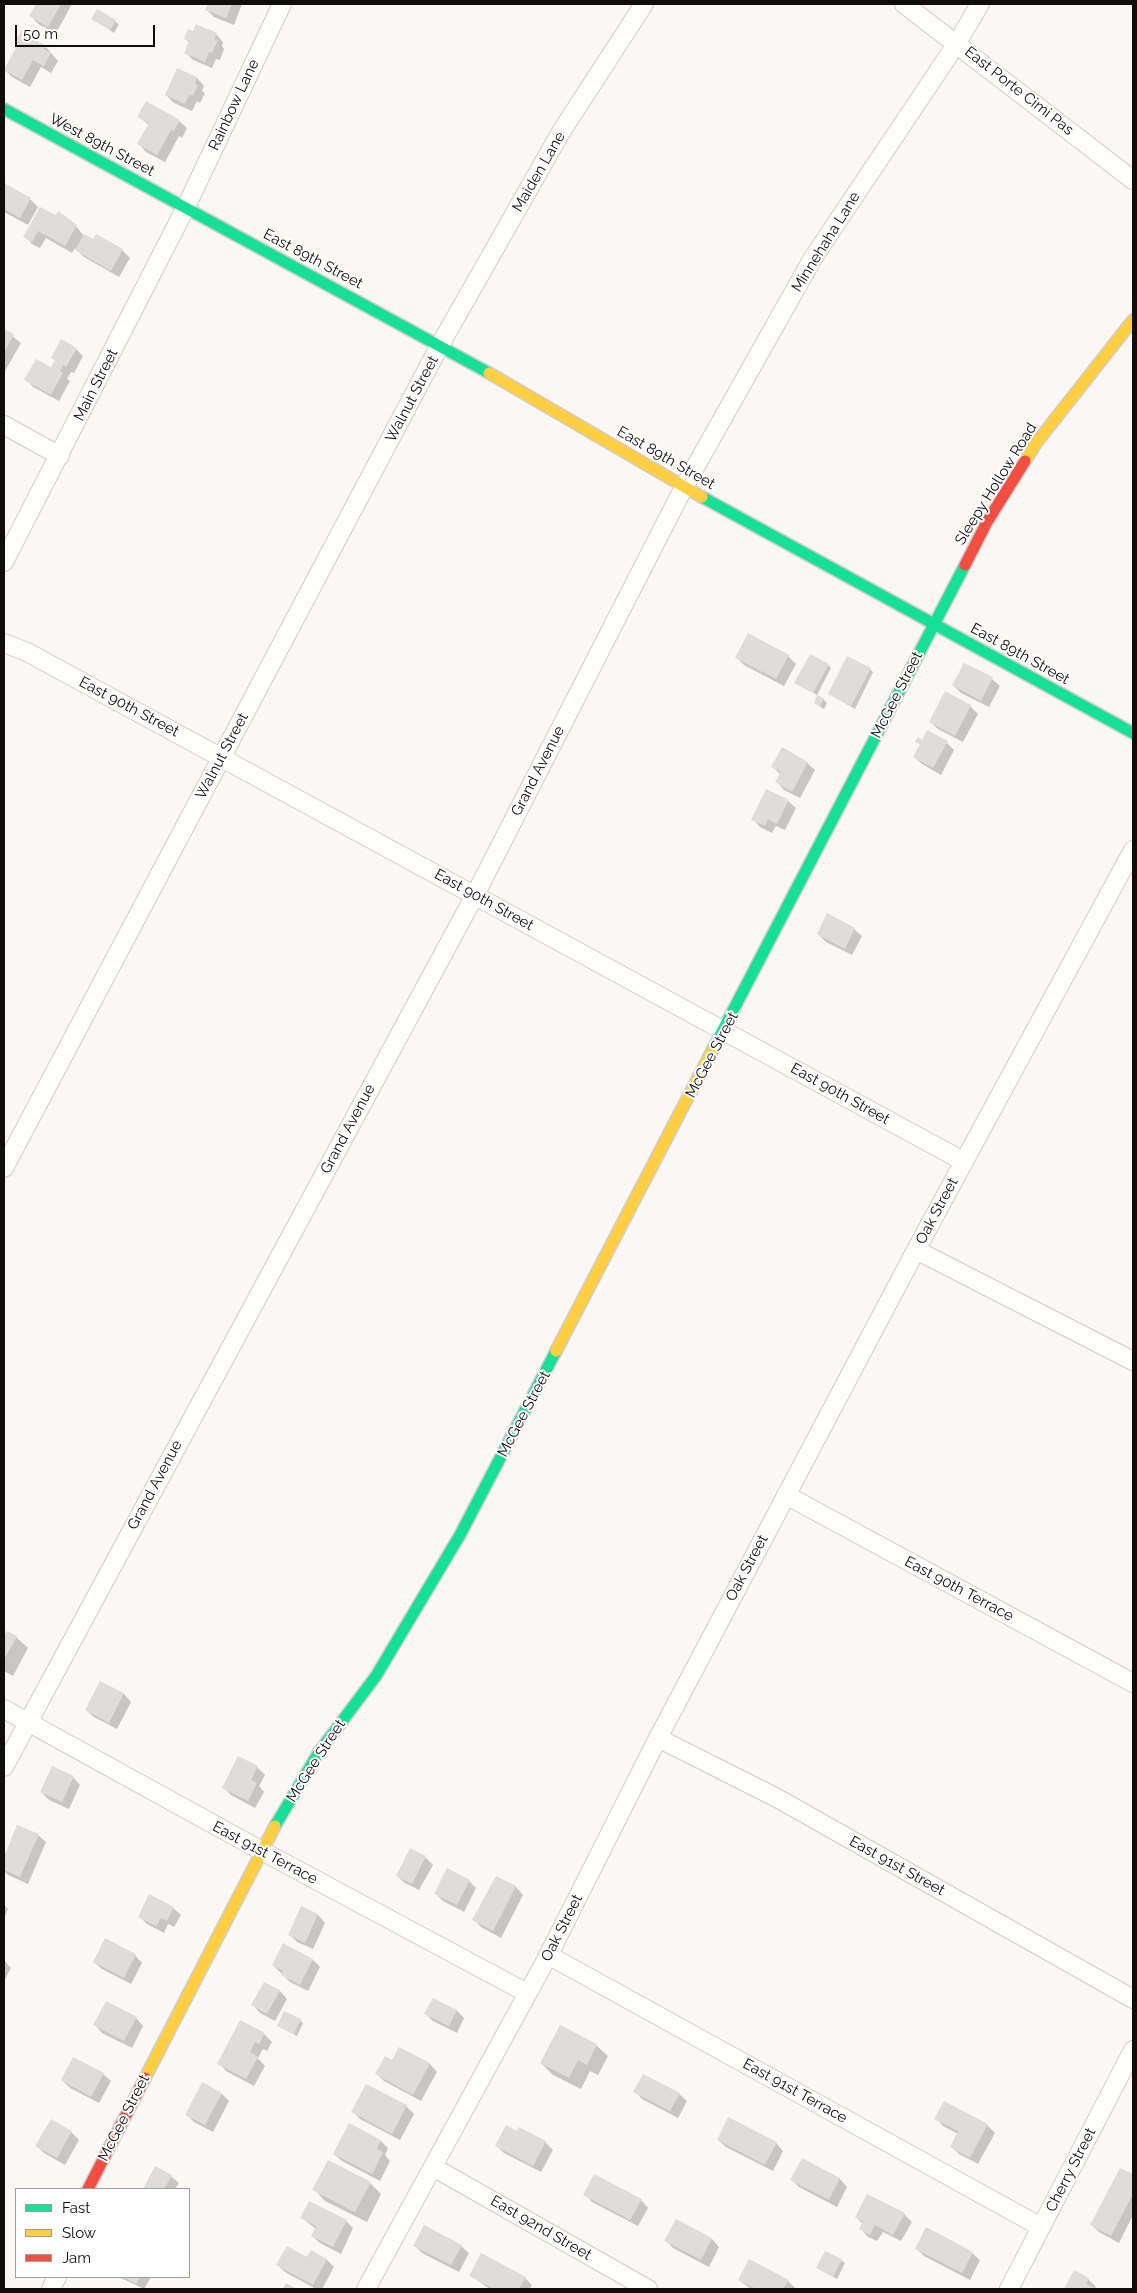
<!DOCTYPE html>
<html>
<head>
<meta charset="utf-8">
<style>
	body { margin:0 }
	#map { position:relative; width:1137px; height:2293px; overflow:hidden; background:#faf7f4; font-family:Raleway,sans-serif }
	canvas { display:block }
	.frame { position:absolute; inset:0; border:5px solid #100e0c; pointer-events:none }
	.legend { position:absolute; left:15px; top:2188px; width:175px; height:90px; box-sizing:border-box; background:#fff; border:1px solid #9f9f9e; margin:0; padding:6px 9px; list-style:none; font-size:15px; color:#100e0c }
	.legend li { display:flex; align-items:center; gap:10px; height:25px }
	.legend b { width:25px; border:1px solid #9f9f9e }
	.scale { position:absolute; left:15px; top:25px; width:140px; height:22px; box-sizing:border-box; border:2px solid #100e0c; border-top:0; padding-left:6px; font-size:15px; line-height:18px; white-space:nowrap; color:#100e0c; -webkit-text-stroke:4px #fff; paint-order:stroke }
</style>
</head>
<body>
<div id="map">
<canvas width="1137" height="2293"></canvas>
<div class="frame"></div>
<ul class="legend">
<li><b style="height:6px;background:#16e098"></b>Fast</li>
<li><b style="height:6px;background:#ffcf43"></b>Slow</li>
<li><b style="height:6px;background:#f24e42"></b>Jam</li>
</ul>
<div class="scale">50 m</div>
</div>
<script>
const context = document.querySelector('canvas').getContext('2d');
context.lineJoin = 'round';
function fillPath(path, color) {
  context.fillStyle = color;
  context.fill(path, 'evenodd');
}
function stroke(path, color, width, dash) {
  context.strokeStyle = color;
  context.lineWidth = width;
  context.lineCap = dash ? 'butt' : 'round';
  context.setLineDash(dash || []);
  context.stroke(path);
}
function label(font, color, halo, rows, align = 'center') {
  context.font = font + ' Raleway,sans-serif';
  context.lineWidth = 4;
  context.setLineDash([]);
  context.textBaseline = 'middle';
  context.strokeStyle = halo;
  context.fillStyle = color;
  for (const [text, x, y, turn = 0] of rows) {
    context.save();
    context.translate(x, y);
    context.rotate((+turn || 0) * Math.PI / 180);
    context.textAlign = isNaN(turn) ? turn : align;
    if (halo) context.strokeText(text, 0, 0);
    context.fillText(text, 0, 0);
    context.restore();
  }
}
fillPath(new Path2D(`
	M37 4H72L56 33 38 24 31 16Z
	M209 4H242L234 25 214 17 207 10Z
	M97 11 119 24 114 33 93 19Z
	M216 34 223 42 222 46 224 49 220 60 216 59 212 68 193 60 185 52 189 43 186 39Z
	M46 47 58 61 51 73 41 67 30 87 12 77 5 70Z
	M178 70 197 78 204 86 202 91 205 93 200 103 197 101 192 111 174 103 166 95Z
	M146 103 179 121 187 128 182 138 179 136 165 162 146 152 139 144 149 125 139 117Z
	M5 185 30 199 38 207 28 225 4 212Z
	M41 209 76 226 83 235 93 241 96 235 122 250 130 258 119 277 84 257 75 248 72 253 46 238 40 248 32 244 25 236Z
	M4 330 21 343 5 371 4 370Z
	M76 349 83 356 74 373 71 372 67 379 70 381 59 401 33 387 26 379 52 368 56 361 52 358Z
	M788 656 796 664 784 686 744 665 736 657Z
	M828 665 831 668 817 695 796 682Z
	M870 669 873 672 855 709 829 694Z
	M992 679 1000 686 989 707 961 693 953 685Z
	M823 699 827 703 824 709 815 703Z
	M970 706 978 714 963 742 938 729 930 722Z
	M923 741 947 743 954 750 941 775 922 764 914 757 921 745 917 742Z
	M807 763 815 770 800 798 784 790 777 782 781 775 772 766Z
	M788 801 796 808 785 830 776 826 772 833 760 827 753 819Z
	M854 929 862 936 852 955 826 942 818 934Z
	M7 1632 16 1637 28 1648 13 1676 4 1671V1638Z
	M101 1682 124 1694 131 1702 117 1729 94 1717 86 1710Z
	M239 1758 257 1767 265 1775 259 1786 264 1792 255 1808 231 1795 223 1787Z
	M73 1777 80 1785 69 1809 49 1800 41 1792Z
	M18 1826 38 1835 46 1842 28 1884 8 1875 4 1871V1860Z
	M425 1857 433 1865 419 1890 405 1883 397 1876Z
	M496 1877 516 1887 523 1895 501 1938 481 1927 474 1920Z
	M469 1881 476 1888 464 1912 443 1901 436 1894Z
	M4 1905 8 1909 4 1918Z
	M173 1908 181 1915 174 1927 168 1924 164 1933 147 1924 139 1916Z
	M301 1908 318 1915 325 1923 313 1949 297 1942 289 1934Z
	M135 1955 142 1963 131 1984 102 1969 94 1962Z
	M4 1960 11 1968 4 1981Z
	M313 1960 320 1967 308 1991 290 1982 273 1965Z
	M265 1984 280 1991 287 1999 275 2021 260 2013 253 2005Z
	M457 2011 464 2018 457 2033 433 2021 426 2014Z
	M136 2018 143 2026 132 2048 102 2033 95 2025Z
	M300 2020 303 2023 297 2036 278 2026Z
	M241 2022 264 2034 272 2042 267 2051 263 2049 258 2058 265 2066 254 2086 226 2071 219 2063Z
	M596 2045 608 2056 598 2075 590 2071 581 2089 553 2075 541 2063Z
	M400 2048 430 2064 437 2072 421 2101 384 2081 377 2074 393 2062Z
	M103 2074 111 2081 99 2103 70 2088 62 2080Z
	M202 2084 222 2094 229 2101 213 2132 194 2122 186 2114Z
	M367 2085 406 2106 414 2114 400 2140 360 2119 353 2112Z
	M635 2091 679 2094 687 2101 678 2118 642 2099Z
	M936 2118 987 2125 995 2133 978 2164 959 2154 951 2146 958 2134 943 2126Z
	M71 2132 79 2140 65 2165 44 2153 37 2146Z
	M518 2132 545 2142 553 2150 541 2172 504 2153 497 2146Z
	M718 2140 776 2143 783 2151 773 2171 726 2147Z
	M381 2141 388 2148 385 2155 390 2161 380 2181 342 2161 334 2154Z
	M802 2160 840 2179 847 2187 837 2207 799 2187 792 2180Z
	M156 2168 171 2176 179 2183 175 2189H144Z
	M1121 2169 1133 2176V2215L1119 2243 1099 2232 1092 2225Z
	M370 2183 381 2194 367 2222 325 2201 314 2189Z
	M585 2194 641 2200 648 2208 638 2226 592 2202Z
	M904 2214 912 2222 901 2241 883 2232 877 2241 868 2237 861 2229 863 2224 856 2217Z
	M302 2218 346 2221 353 2228 341 2254 320 2243 312 2236 316 2229Z
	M676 2221 712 2239 719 2247 709 2267 673 2248 665 2240Z
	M415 2246H461L469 2253 459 2272 422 2253Z
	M916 2248 972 2253 980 2260 970 2280 924 2256Z
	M311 2251 327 2260 334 2267 322 2289H316L285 2272 278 2265 307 2259Z
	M841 2260 845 2263 837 2279 817 2268Z
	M1075 2272 1088 2279 1096 2287 1094 2289H1066Z
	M471 2276 525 2278 532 2285 530 2289H490Z
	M119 2277H151L144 2289Z
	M739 2280 788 2281 795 2288 751 2289Z`), '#0003');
fillPath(new Path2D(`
	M36 4H61L48 27 29 16Z
	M208 4H232L226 18 205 10Z
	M97 9 116 20 110 30 91 19Z
	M196 24 217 33 214 39 218 40 212 53 209 52 205 62 184 53 189 41 184 39 188 29 193 31Z
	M21 31 46 46 44 49 51 53 44 66 33 60 22 80 4 70 18 44 15 42Z
	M177 68 197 77 195 84 198 85 193 96 189 95 185 104 165 95Z
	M146 101 180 120 174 131 171 130 157 155 137 144 149 123 137 117Z
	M4 183 31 198 20 218 4 209Z
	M40 207 56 215 58 211 77 225 65 246 38 231 32 242 23 237Z
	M84 234 93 239 96 234 123 249 111 271 75 250Z
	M4 329 14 334 4 353Z
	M61 339 77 348 66 367 63 365 60 371 63 373 51 395 24 380 36 359 51 367 55 360 51 358Z
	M748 633 789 655 776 679 735 658Z
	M810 654 829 664 813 693 794 683Z
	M847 656 871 668 851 706 828 694Z
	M964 663 993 677 981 701 952 685Z
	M945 691 971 705 955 736 929 722Z
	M817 695 824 698 820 706 814 703Z
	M927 730 948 741 933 768 913 757 920 744 915 742 918 737 922 740Z
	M782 747 808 762 792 792 775 782 781 772 771 767Z
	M766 789 789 800 777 824 768 819 765 826 751 820Z
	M827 913 855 928 845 949 817 934Z
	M7 1631 17 1636 4 1660V1636Z
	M100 1681 124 1693 109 1723 85 1710Z
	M238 1756 258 1766 251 1780 257 1783 248 1801 222 1788Z
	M52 1766 74 1776 62 1802 40 1792Z
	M17 1825 39 1834 20 1877 4 1870V1857Z
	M410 1848 426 1856 412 1884 396 1876Z
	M447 1868 470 1880 457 1905 434 1894Z
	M496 1876 516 1886 493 1931 472 1920Z
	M149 1894 174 1907 167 1921 161 1918 156 1926 138 1917Z
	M301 1906 318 1914 305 1943 288 1935Z
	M105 1938 136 1954 124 1978 93 1962Z
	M283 1943 313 1959 300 1985 281 1975 283 1971 272 1965Z
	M264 1982 280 1990 267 2014 251 2005Z
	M433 1998 457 2010 449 2026 424 2014Z
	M106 2001 137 2017 124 2041 93 2025Z
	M284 2011 301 2019 294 2034 277 2026Z
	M240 2020 265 2033 259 2044 255 2042 250 2052 258 2057 246 2079 217 2064Z
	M560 2025 597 2044 587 2065 578 2060 569 2078 540 2063Z
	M399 2047 430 2063 413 2095 375 2074 385 2056 392 2060Z
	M73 2057 104 2073 91 2097 61 2080Z
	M643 2074 680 2093 670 2111 633 2092Z
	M202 2082 222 2093 205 2125 185 2115Z
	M366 2084 407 2105 392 2134 351 2112Z
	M944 2101 988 2124 970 2158 950 2147 958 2131 934 2119Z
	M728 2117 777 2142 765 2165 717 2140Z
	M51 2119 72 2131 57 2158 35 2146Z
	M349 2123 381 2140 377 2149 383 2152 372 2174 333 2154Z
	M506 2125 517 2131 519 2127 546 2141 533 2166 495 2146Z
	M802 2158 840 2178 829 2200 790 2180Z
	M328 2160 371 2182 355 2212 312 2190Z
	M155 2166 172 2175 164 2189H143Z
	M1120 2168 1133 2174V2194L1111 2236 1090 2225Z
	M594 2174 642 2199 630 2220 583 2195Z
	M867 2194 905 2213 893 2235 875 2225 870 2235 859 2229 863 2222 855 2217Z
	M309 2201 347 2220 333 2247 311 2236 316 2226 300 2218Z
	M676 2219 712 2238 701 2260 664 2241Z
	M424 2225 462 2245 451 2265 413 2246Z
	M926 2227 973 2252 962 2273 915 2249Z
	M287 2246 307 2257 311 2250 327 2259 313 2285 276 2265Z
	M825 2251 842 2259 833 2277 816 2268Z
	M481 2253 526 2277 519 2289H494L469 2276Z
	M749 2259 789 2280 783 2289H756L738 2280Z
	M1074 2270 1089 2278 1086 2284 1096 2289H1064Z
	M123 2277H140L136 2284Z
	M286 2283 297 2289H283Z`), '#dfdddc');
const street = new Path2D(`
	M904 4 1133 180
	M4 425 60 456
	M4 562 186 207 282 4
	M4 643 27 652 963 1161
	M4 1168 440 345 561 132 644 4
	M916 1250 1133 1361
	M786 1495 1133 1683
	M4 1709 262 1851 527 1993
	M658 1738 777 1798 1133 1999
	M4 1767 475 895 684 487 813 258 957 43 980 4
	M548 1955 1041 2227
	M433 2167 648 2289
	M51 2289 57 2277
	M366 2289 547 1958 658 1738 916 1250 1133 850
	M1009 2289 1133 2050`);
const fast = new Path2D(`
	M4 109 489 373
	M702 497 1133 733
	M713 1049 965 565
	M275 1826 319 1752 376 1676 460 1535 556 1351`);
const slow = new Path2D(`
	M489 373 702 497
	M1025 461 1037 442 1133 320
	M556 1351 713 1049
	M145 2078 275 1826`);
const jam = new Path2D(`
	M965 565 987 522 1025 461
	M88 2189 145 2078`);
stroke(street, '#d0cdca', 20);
stroke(fast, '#d0cdca', 14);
stroke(slow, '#d0cdca', 14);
stroke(jam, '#d0cdca', 14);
stroke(street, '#fefefd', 18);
stroke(fast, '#16e098', 11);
stroke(slow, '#ffcf43', 11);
stroke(jam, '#f24e42', 11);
label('15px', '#100e0c', '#fff', [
	["East Porte Cimi Pas",1019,91,38],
	["Rainbow Lane",234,105,-65],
	["West 89th Street",102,145,28],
	["Maiden Lane",539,172,-60],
	["Minnehaha Lane",826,242,-58],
	["East 89th Street",313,259,28],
	["Main Street",96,385,-63],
	["Walnut Street",412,399,-62],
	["East 89th Street",666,458,30],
	["Sleepy Hollow Road",996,484,-58],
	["East 89th Street",1020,654,29],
	["McGee Street",897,695,-63],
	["East 90th Street",129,707,28],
	["Walnut Street",222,756,-62],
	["Grand Avenue",538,771,-63],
	["East 90th Street",484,900,29],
	["McGee Street",712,1055,-62],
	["East 90th Street",840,1094,29],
	["Grand Avenue",348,1129,-62],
	["Oak Street",937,1211,-62],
	["McGee Street",524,1414,-62],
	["Grand Avenue",155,1485,-62],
	["Oak Street",747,1568,-62],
	["East 90th Terrace",959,1589,28],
	["McGee Street",316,1761,-57],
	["East 91st Terrace",265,1853,28],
	["East 91st Street",897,1866,29],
	["Oak Street",562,1928,-63],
	["East 91st Terrace",795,2091,29],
	["McGee Street",124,2118,-63],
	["Cherry Street",1071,2170,-63],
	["East 92nd Street",541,2228,30]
]);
</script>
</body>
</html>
